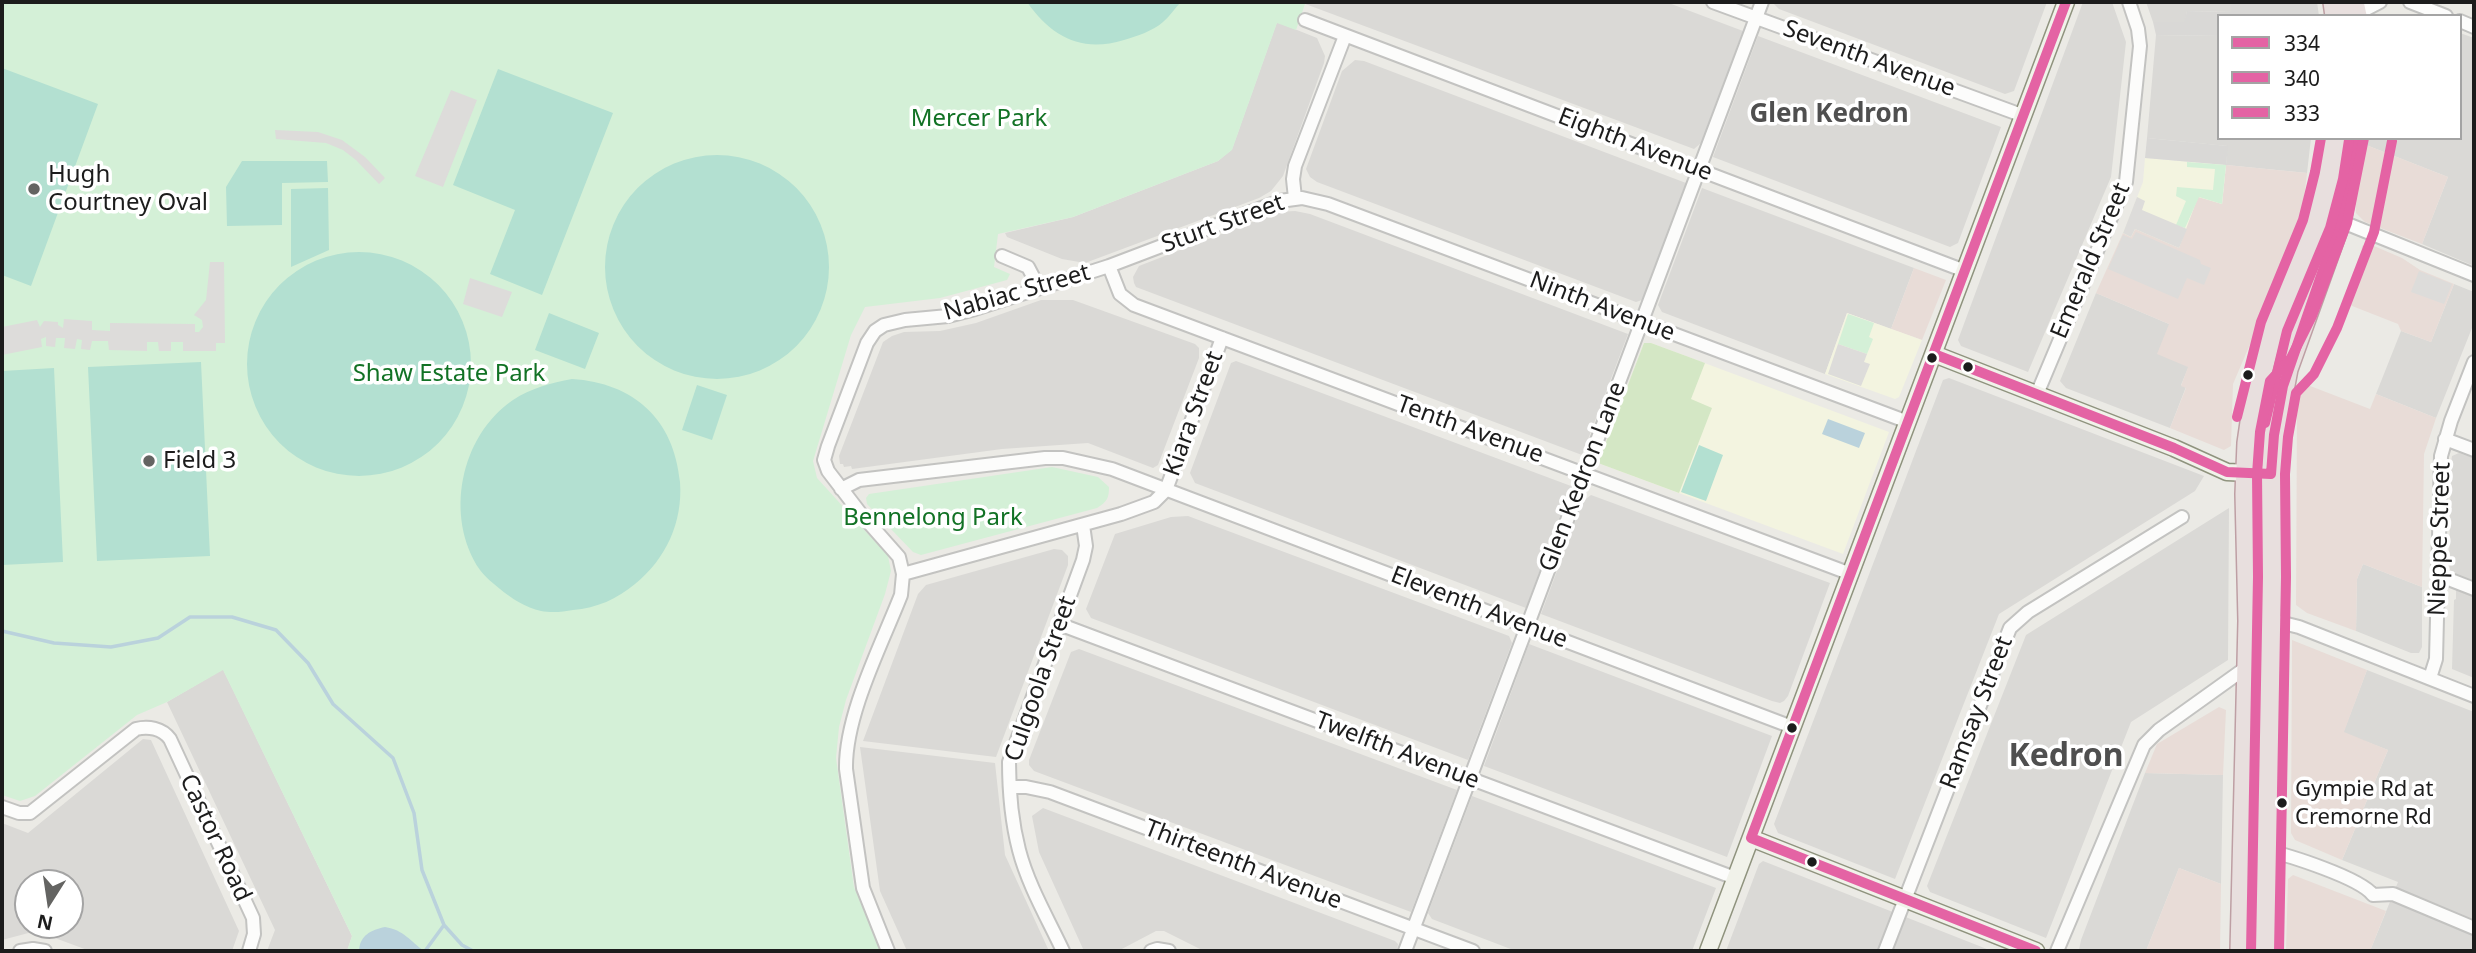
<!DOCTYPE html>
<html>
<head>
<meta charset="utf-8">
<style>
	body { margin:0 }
	#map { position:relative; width:2476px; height:953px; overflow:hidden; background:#ebeae5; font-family:"Noto Sans",sans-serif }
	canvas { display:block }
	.frame { position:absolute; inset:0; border:4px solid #1c1c1c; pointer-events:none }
	.legend { position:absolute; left:2217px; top:14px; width:245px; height:126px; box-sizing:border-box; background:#fff; border:2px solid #a4a4a4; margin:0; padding:9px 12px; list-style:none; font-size:21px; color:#1c1c1c }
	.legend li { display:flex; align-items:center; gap:14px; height:35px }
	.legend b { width:35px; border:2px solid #a4a4a4 }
	.north { position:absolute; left:14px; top:869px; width:70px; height:70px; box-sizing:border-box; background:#fff; border:2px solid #a4a4a4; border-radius:50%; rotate:192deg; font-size:19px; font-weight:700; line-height:28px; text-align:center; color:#1c1c1c }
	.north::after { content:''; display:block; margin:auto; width:24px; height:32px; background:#646462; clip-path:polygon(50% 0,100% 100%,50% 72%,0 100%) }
</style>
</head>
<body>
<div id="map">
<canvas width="2476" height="953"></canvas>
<div class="frame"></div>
<ul class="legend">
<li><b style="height:9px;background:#e463a4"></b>334</li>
<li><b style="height:9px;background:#e463a4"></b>340</li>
<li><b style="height:9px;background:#e463a4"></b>333</li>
</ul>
<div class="north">N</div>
</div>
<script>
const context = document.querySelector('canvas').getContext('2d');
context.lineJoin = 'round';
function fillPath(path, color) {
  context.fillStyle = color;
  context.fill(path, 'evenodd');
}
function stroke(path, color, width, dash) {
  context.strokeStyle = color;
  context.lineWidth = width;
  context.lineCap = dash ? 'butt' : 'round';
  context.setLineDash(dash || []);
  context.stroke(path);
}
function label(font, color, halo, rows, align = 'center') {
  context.font = font + ' "Noto Sans",sans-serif';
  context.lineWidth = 7;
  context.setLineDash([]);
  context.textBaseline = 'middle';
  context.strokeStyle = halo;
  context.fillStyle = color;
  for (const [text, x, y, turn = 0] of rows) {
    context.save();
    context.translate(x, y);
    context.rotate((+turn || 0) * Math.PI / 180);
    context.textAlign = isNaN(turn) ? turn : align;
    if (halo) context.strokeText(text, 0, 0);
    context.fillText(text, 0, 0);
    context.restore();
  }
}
fillPath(new Path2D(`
	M1300 2H1666L1743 31 1701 143 1694 149Z
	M1772 2H2047L2014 91 2005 94 1779 9Z
	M2083 2H2112L2126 42 2111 177 2028 372 1961 346 1958 340Z
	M2146 2H2231V12L2187 11 2185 22H2153Z
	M1277 22 1317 38 1325 56 1324 63 1283 176 1271 191 1259 198 1085 263 1062 259 1007 237 1005 233 1073 217 1218 161 1232 149Z
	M2460 33 2474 38V266L2422 244 2448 177 2366 145 2367 138H2460Z
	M2156 35 2219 36V138H2311L2307 173 2226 165 2227 146 2147 138Z
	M1758 36 2001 127 1958 243 1950 247 1713 157Z
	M1355 60 1364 61 1686 183 1642 300 1636 302 1317 182 1310 177 1306 169 1342 71Z
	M1702 188 1914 268 1891 329 1847 313 1825 374 1662 312 1658 305Z
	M1295 211 1310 214 1628 334 1582 455 1136 287 1134 283 1133 277 1139 266 1278 212Z
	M2454 284 2474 292V323L2436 418 2376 394 2401 331 2431 342Z
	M2096 293 2169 324 2189 366 2181 385 2186 387 2170 428 2066 388 2060 381Z
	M1041 300H1073L1195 344 1199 348V358L1158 465 1153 468 1088 443 1002 449 852 469 851 466 844 467 843 464H840L839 456 883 342 892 336 904 332 940 331 976 323Z
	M1236 361 1571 486 1526 608 1195 483 1190 473 1231 363Z
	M1949 378 2204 476 2195 491 1999 614 1895 879 1778 833 1774 824 1943 380Z
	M2459 453 2474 458V678L2452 669 2454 600 2456 599V573L2450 570 2449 564 2451 463 2452 456Z
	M1591 495 1830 583 1788 696 1784 701 1780 703 1772 701 1541 614 1583 501Z
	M2229 508 2228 660 2131 722 2046 938 1930 892 1927 886 2026 635Z
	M1188 516 1509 636 1512 643 1468 760 1091 618 1086 609 1115 534 1171 517Z
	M1054 549 1062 550 1068 556V565L996 757 863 741 918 594 926 585Z
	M2363 564 2422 587V647L2419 653H2411L2356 631 2357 579Z
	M1529 644 1772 736 1727 857 1484 766Z
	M1079 649 1457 790 1411 912 1034 771 1029 765V760L1071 652Z
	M223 669 352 936 347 951H267L275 930 167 702Z
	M2367 670 2474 712V951H2370L2398 882 2342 860 2388 750 2343 733Z
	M143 739 151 740 239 931 232 951H90L36 931 2 940V823L28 833ZM28 883H70V925H28Z
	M860 747 995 763 1005 855 1049 951H907L880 891Z
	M2145 773 2223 775 2221 884 2179 868 2146 951H2083L2079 950 2081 940Z
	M1472 796 1716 888 1692 951H1516L1432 919 1428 913Z
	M1043 808 1395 941 1398 944 1397 951H1204L1164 931H1156L1118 951H1084L1039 852 1032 816Z
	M1763 861 1992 951H1726L1759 864Z`), '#dad9d6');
fillPath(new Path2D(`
	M2366 145 2448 177 2422 244 2365 222 2356 213 2355 198Z
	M2226 165 2307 173 2301 225 2233 384 2231 446 2224 450 2170 428 2186 388 2181 386 2188 367 2157 354 2169 324 2096 293 2123 233 2131 237 2135 229H2187L2185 228 2198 196 2222 204Z
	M2367 243 2402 258 2420 270 2454 284 2431 342 2401 331 2398 324 2342 302 2358 282 2362 246Z
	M1914 268 1946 280 1922 340 1891 329Z
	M2305 384 2370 409 2376 394 2436 418 2424 454 2422 587 2363 564 2357 579 2356 631 2307 613 2296 605 2297 415 2299 397Z
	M2292 640 2367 670 2344 732 2388 750 2342 860 2295 840 2291 833Z
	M2219 707 2226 710 2223 775 2145 773 2157 744Z
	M2179 868 2221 884 2220 951H2146Z
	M2293 875 2386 911 2370 951H2286L2288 879Z`), '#e8dcd7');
fillPath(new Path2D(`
	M2145 158 2226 165 2222 204 2198 197 2179 248 2135 229 2131 237 2123 233 2143 182Z
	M1847 313 1922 340 1899 397 1895 399 1825 374Z
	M1644 343H1651L1889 432 1843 554 1598 463Z`), '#f3f4e0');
fillPath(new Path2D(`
	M2231 2H2317L2319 16H2219V36L2156 35 2153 22H2184L2187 11 2231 12Z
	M2147 138 2228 146 2226 165 2145 158Z`), '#d9d8d6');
fillPath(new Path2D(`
	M1644 343H1651L1705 363 1691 399 1712 408 1679 493 1598 463Z`), '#d4e7c5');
fillPath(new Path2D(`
	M2 2H1300L1305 4 1296 30 1277 23 1232 150 1218 161 1073 217 998 234 994 267 1010 274 1007 280 940 298 865 307 851 335 813 461 817 478 888 556 891 571 885 594 846 700 839 727 836 758 854 887 881 951H347L352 936 223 670 167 702 137 715 35 796 20 801 2 795Z
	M2187 162 2226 165 2222 204 2199 197 2185 228 2176 225 2186 201 2176 196 2177 187 2213 190 2215 169 2187 167Z
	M1848 314 1874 323 1869 337 1873 339 1867 354 1838 344Z
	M1052 467 1098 477 1109 487C1109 498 1107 502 1097 508L921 555 913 552 867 504 866 498 869 494Z`), '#d4f0d7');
fillPath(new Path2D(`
	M1027 2H1181C1175 8 1170 16 1163 22 1153 31 1137 36 1124 40 1081 53 1052 37 1027 2Z
	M2 68 98 104 31 286 2 275Z
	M498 69 613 113 542 295 490 274 515 210 453 185Z
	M605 267a112 112 0 1 1 224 0a112 112 0 1 1-224 0Z
	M242 161H327L328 182 282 183V225L227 226 226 187Z
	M328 188 329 250 291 267V189Z
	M247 364a112 112 0 1 1 224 0a112 112 0 1 1-224 0Z
	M549 313 599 333 585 369 535 350Z
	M201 362 210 556 97 561 88 367Z
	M54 368 63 562 2 565V371Z
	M572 379C634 383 674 419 680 482 683 522 666 559 635 584 617 599 597 608 573 610 563 612 551 613 541 611 526 608 511 598 500 589 493 583 485 577 480 570 444 517 460 436 513 400 531 388 551 383 572 379Z
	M697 385 727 395 712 440 682 430Z
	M1699 445 1723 455 1706 501 1681 492Z`), '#b3e0d1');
fillPath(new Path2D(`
	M451 90 477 100 443 187 415 176Z
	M275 130 318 132 342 140 365 157 385 178 379 184 356 160 343 150 326 143 276 139Z
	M2137 197 2145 201 2142 210 2187 229 2179 248 2135 229 2131 237 2123 233Z
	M2136 232 2200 260 2201 264 2211 268 2204 285 2187 278 2178 299 2108 269 2123 235 2132 239Z
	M210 262H224L225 343H216V351H183V342H171V351H159L158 342H147V351L109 350 108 341H92L90 350 81 349 82 340 77 339 75 349 64 348 65 338H56L55 347 46 346V337L41 339 42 347 2 355V327L37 320 40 327 44 321 58 322V325L63 328 64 319 92 321V330L110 331V323L195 324V332H199L203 327 202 320 194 315 206 300Z
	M2419 271 2452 284 2444 304 2411 292Z
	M470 278 512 292 502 317 463 304Z
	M1838 344 1867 354 1864 362 1870 364 1861 386 1828 374Z`), '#dddcda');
fillPath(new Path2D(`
	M1828 419 1865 433 1859 448 1822 434Z
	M385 927C404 930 410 941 424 951H359C360 935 371 930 385 927Z`), '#bad2dc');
stroke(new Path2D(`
	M2 631 54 643 111 647 158 638 190 617H232L276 630 308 663 333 704 393 758 414 813 422 870 444 925 462 945 473 951
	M425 951 444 925`), '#bad2dc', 3.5);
const street = new Path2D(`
	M1713 2 2024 116
	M2410 2 2446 16
	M2355 15 2380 2
	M1305 20 1965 271
	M2460 21 2474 27
	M1295 198 1293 179 1295 166 1345 36
	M2340 221 2474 275
	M1002 256 1028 267 1039 288
	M1109 266 1120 294 1134 305 1851 574
	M2037 394 2126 182 2140 46 2138 29 2129 2
	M2445 439 2474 450
	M841 489 859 480 1045 458H1063L1112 469 1792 727
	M903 574 1121 514 1154 502 1166 490 1222 338
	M2438 575 2474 589
	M2271 620 2299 627 2474 696
	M1059 624 1735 878
	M2430 678 2436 659 2441 456 2451 421 2474 362
	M1010 787H1026L1050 792 1473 951
	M2 807 19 813H30L136 729C148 726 162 728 170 739L253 918 254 934 249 951
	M2267 851C2289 855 2360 878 2373 895L2393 894 2474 928
	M20 951 33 949 45 951
	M888 951 863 888 846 769C845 715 881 646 901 595L903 574 899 557 861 514 828 471 824 460 828 446 867 343 875 331 884 325 905 320 948 316 975 309 1109 266 1280 201 1302 198 1328 204 1908 422
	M1063 951C1048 919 1028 885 1019 850 1012 823 1009 791 1009 762L1083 560 1086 546 1083 525
	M1151 951 1157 949 1169 951
	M1405 951 1762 2
	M1885 951 2010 628 2028 612 2182 517
	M2057 951 2144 745 2159 730 2247 667`);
const secondary = new Path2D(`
	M1934 354 2174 448 2227 472 2271 474
	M1751 838 2036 951
	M1708 951 2066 2`);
const highway = new Path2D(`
	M2334 2 2336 16
	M2353 2 2356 16
	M2241 951 2249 621 2246 494 2248 443 2255 395 2270 339 2316 224 2329 175 2335 138
	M2265 951 2273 443 2287 369 2340 221 2355 138`);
stroke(street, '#c3c3c1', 16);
stroke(secondary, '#8f937e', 19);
stroke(highway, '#be9fa4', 24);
stroke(street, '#fcfcfb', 12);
stroke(secondary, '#f1f2ea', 16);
stroke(highway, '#e8dfde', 21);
stroke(new Path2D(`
	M1934 354 2174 448 2227 472 2271 474 2274 435 2283 386 2340 221 2355 138
	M1751 838 2066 2
	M1751 838 2036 951`), '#e463a4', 10);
stroke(new Path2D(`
	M2265 423 2287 331 2330 228 2343 179 2349 140
	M2279 951 2286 577 2285 474 2288 437 2296 393 2314 374 2337 328 2374 232 2392 141`), '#e463a4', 10);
stroke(new Path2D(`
	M2237 417 2261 322 2303 220 2315 172 2321 138
	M2251 951 2258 577 2257 474 2260 432 2270 381 2291 358 2312 316 2347 223 2364 138`), '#e463a4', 10);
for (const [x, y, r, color] of [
	[34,189,7,"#646462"],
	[1932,358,6,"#1c1c1c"],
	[1968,367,6,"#1c1c1c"],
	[2248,375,6,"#1c1c1c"],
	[149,461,7,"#646462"],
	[1792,728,6,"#1c1c1c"],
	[2282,803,6,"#1c1c1c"],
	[1812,862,6,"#1c1c1c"]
]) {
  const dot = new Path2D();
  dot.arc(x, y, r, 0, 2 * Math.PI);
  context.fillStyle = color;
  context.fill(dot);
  stroke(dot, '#fff', 2.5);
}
label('22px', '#1c1c1c', '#fff', [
	["Gympie Rd at",2295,790],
	["Cremorne Rd",2295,818]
], 'left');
label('24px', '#1c1c1c', '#fff', [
	["Seventh Avenue",1869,59,20],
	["Eighth Avenue",1635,145,21],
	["Sturt Street",1223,224,-20],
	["Emerald Street",2091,261,-67],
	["Nabiac Street",1017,293,-16],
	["Ninth Avenue",1602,307,21],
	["Kiara Street",1194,414,-70],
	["Tenth Avenue",1470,430,20],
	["Glen Kedron Lane",1583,477,-69],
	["Nieppe Street",2440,539,-88],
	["Eleventh Avenue",1479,608,21],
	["Culgoola Street",1041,679,-71],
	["Ramsay Street",1977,713,-69],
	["Twelfth Avenue",1397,751,21],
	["Castor Road",215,838,65],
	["Thirteenth Avenue",1243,865,21]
]);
label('24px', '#127225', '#fff', [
	["Mercer Park",979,119],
	["Shaw Estate Park",449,374],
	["Bennelong Park",933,518]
]);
label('24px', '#1c1c1c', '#fff', [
	["Hugh",48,175],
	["Courtney Oval",48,203],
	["Field 3",163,461]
], 'left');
label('bold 26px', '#4f4f4f', '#fff', [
	["Glen Kedron",1829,115]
]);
label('bold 32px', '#4f4f4f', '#fff', [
	["Kedron",2066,757]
]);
</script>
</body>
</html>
